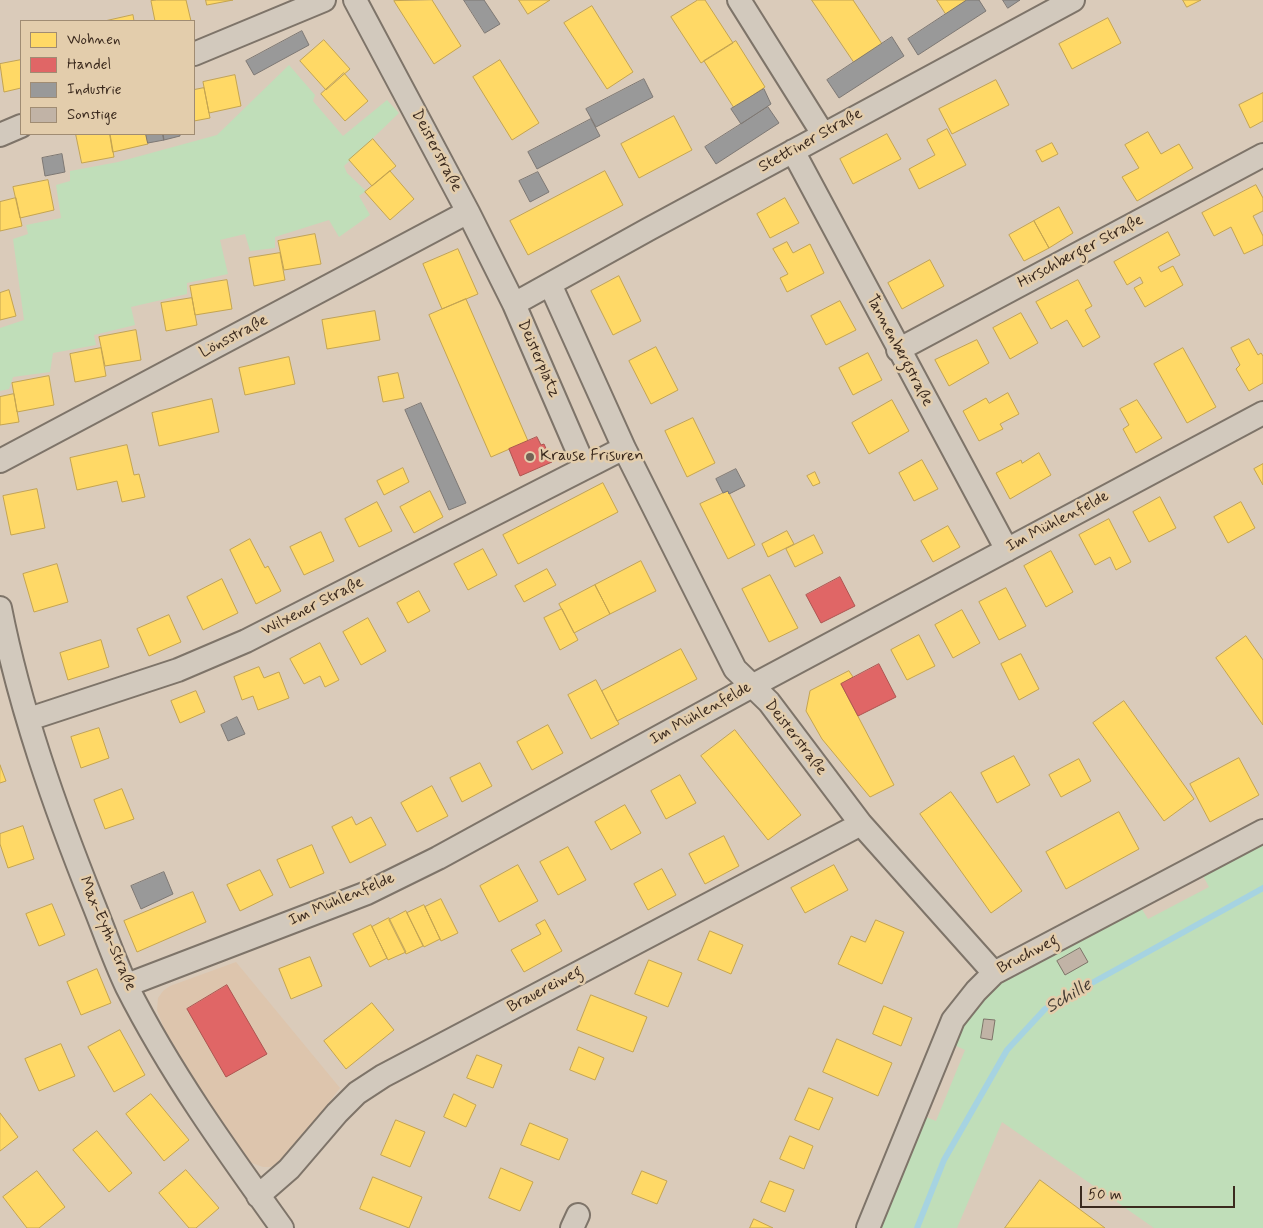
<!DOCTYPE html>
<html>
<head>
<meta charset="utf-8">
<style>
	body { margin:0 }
	#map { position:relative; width:1263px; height:1228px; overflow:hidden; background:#dacbba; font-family:Mynerve,sans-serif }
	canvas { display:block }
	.legend { position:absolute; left:20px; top:20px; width:175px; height:115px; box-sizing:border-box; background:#e3cdac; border:1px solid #a08c73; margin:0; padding:6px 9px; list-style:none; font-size:15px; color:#3b2a1e }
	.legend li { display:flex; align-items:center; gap:10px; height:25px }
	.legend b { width:25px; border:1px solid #a08c73 }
	.scale { position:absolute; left:1080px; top:1186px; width:155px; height:22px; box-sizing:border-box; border:2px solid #3b2a1e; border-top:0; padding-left:6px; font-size:15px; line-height:18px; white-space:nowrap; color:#3b2a1e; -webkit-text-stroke:4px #e3cdac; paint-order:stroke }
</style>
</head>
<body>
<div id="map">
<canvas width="1263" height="1228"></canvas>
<ul class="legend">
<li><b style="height:14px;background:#ffd966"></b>Wohnen</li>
<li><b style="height:14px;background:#e06666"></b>Handel</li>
<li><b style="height:14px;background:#999"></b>Industrie</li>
<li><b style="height:14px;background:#c1b3a6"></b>Sonstige</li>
</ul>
<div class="scale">50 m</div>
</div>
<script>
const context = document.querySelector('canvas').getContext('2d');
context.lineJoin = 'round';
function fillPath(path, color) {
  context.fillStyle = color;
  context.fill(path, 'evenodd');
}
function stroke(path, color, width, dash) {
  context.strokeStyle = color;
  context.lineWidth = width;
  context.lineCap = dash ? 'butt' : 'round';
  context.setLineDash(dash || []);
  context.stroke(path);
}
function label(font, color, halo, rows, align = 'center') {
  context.font = font + ' Mynerve,sans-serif';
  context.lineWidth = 5;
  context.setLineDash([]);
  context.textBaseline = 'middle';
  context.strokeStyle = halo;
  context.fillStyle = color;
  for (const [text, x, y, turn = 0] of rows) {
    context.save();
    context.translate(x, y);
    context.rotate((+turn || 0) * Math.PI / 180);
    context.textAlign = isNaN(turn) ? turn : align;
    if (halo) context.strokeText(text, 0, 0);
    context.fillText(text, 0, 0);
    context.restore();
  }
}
fillPath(new Path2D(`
	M236 962 340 1088 287 1157 271 1167H263L249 1162 242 1153 203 1096 165 1031 157 1010 158 998 163 991 170 986Z`), '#ddc5ad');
fillPath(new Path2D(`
	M289 65 315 95 313 101 343 136 387 100 399 113 344 166 347 173 366 191 359 196 370 215 339 237 329 220 275 237V248L250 251 245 234 220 240 228 274 187 283V294L131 307 135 325 94 335 96 345 53 353 50 372 13 377 9 389 0 391V328L24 320 13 239 28 234 26 225 61 218 56 185 70 181V171L118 162 217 135Z
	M1263 839V1228H1154L1002 1122 957 1228H874L921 1115 936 1121 965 1050 950 1043C963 1018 980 998 1003 981L1140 906 1148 919 1209 887 1201 872Z`), '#c0deb9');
const homes = new Path2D(`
	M157 0H186L191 21H155L151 1Z
	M206 0H233L207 5Z
	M432 0 461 46 434 64 394 1Z
	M519 0H550L528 14Z
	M698 0H705L733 43 701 63 671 17Z
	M812 0H853L882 44 854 62Z
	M937 0H967L946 14Z
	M1183 0H1201L1187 7Z
	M592 6 633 72 607 89 564 23Z
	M133 15 134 21H105Z
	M1108 18 1121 43 1072 69 1059 44Z
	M324 40 350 69 326 90 300 61Z
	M736 41 765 87 734 108 704 61Z
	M21 60V88L4 92 0 64Z
	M500 60 539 123 512 140 473 77Z
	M344 73 368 101 345 121 321 94Z
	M235 75 241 106 209 113 203 82Z
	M996 80 1009 105 952 134 939 109Z
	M204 88 210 118 194 121V90Z
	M1263 93V121L1250 128 1239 105Z
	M674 116 692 150 639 178 621 144Z
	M947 129 966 165 919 189 909 169 935 155 927 140Z
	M1148 132 1161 154 1179 144 1193 168 1137 201 1122 177 1139 168 1125 145Z
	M76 134H110L114 157 82 163Z
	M110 134H146L148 144 113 152Z
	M887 134 901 159 853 184 840 159Z
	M373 139 396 166 372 186 349 160Z
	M1052 143 1058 154 1042 162 1036 151Z
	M390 171 414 199 390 220 365 192Z
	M605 171 623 205 528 255 510 221Z
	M48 180 54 210 20 218 13 187Z
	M1256 185 1263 198V211L1253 216 1263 236V245L1244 254 1231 227 1214 236 1202 213Z
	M16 198 22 226 0 231V202Z
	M785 198 799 223 770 238 757 214Z
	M1059 207 1073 233 1049 248 1034 221Z
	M1034 221 1049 248 1024 261 1009 235Z
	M1168 232 1180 255 1158 267 1161 272 1173 266 1183 285 1145 307 1134 288 1143 283 1140 277 1127 285 1114 262Z
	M315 234 321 264 284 270 278 241Z
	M787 242 793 253 810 244 824 273 787 292 780 278 788 274 773 249Z
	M458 249 478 294 442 309 423 264Z
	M280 253 285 280 254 286 249 258Z
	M930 260 944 286 902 309 888 283Z
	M619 276 641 321 613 335 591 291Z
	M227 280 232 309 195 315 190 286Z
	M1078 280 1092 306 1085 310 1100 337 1083 347 1067 320 1051 329 1036 302Z
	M9 290 16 316 0 320V293Z
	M192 298 197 325 166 331 161 303Z
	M466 299 528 441 491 457 429 315Z
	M840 301 856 330 826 345 811 316Z
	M375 311 380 340 327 349 322 320Z
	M1021 313 1038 343 1010 359 993 328Z
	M136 330 141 360 105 366 99 337Z
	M1249 339 1258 355 1261 353 1263 356V383L1249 391 1236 369 1240 365 1231 348Z
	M977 340 989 363 949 386 935 360Z
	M656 347 678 390 651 404 629 361Z
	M101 348 106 376 75 382 70 354Z
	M1183 348 1216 407 1187 423 1154 364Z
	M868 353 882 380 853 395 839 368Z
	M289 357 295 384 245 395 239 368Z
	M398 373 404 398 383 402 378 377Z
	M49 376 54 405 17 412 12 383Z
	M1008 393 1019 414 1000 424 1003 429 979 441 963 411 986 398 989 403Z
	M14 394 19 422 0 425V397Z
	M212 399 219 432 159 446 152 413Z
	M892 400 909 431 869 454 852 423Z
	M1137 400 1162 438 1136 453 1123 429 1129 425 1120 409Z
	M693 418 715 463 687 477 665 431Z
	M127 445 134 475 139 474 145 497 122 502 117 481 77 490 70 458Z
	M1039 453 1051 475 1010 499 996 473 1021 460 1022 463Z
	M922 460 938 489 914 501 899 473Z
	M1263 464V485L1254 469Z
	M403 468 409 482 384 495 377 481Z
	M815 472 820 483 813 486 807 476Z
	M603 483 618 512 518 564 503 535Z
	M37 489 45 528 11 535 3 496Z
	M430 491 443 517 414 533 400 507Z
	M728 491 755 545 728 559 700 504Z
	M1160 497 1176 528 1149 542 1133 512Z
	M377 502 392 531 359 547 345 519Z
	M1241 502 1255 528 1228 543 1214 517Z
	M1109 519 1131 562 1116 570 1110 557 1095 565 1079 535Z
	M948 526 960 547 933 562 921 541Z
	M787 531 794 544 768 557 762 544Z
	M321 532 334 561 304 575 290 547Z
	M814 535 823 553 795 567 786 549Z
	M250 539 265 568 268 566 281 591 256 604 230 550Z
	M483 549 497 575 468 590 454 564Z
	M1051 551 1073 592 1046 607 1024 566Z
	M641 561 656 591 610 614 595 585Z
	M57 564 68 602 34 612 23 574Z
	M547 569 556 585 524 602 515 586Z
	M770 575 798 628 769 642 742 589Z
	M222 579 238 613 203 630 187 597Z
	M595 585 610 614 574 633 559 604Z
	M1006 588 1026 626 999 640 979 602Z
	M419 591 430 611 408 623 397 603Z
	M562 609 578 640 560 650 544 618Z
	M962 610 980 643 953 658 935 625Z
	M169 615 181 642 149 656 137 629Z
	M368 618 386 651 361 665 343 632Z
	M919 635 935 666 907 680 891 650Z
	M1246 636 1263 660V725L1216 658Z
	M101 640 109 667 68 680 60 653Z
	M320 643 339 680 325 687 320 676 304 684 290 659Z
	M681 649 697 679 617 721 602 691Z
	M1021 654 1039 689 1019 700 1001 664Z
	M259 667 264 678 279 672 289 698 258 710 253 696 242 700 234 677Z
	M849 671 853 677 841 684 894 785 870 797 822 739 806 711 810 691Z
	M596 680 619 724 591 739 568 695Z
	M196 691 205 712 180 723 171 701Z
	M1124 701 1194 799 1164 821 1093 723Z
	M548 725 563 753 532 770 517 742Z
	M99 728 109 758 81 768 71 737Z
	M735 730 801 815 768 840 701 756Z
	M1014 756 1030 785 997 803 981 773Z
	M1239 758 1259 795 1210 822 1190 784Z
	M1079 759 1091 781 1061 797 1049 775Z
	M480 763 492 786 462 802 450 778Z
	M0 765 6 781 0 783Z
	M680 775 696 803 666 819 651 791Z
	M432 786 448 816 417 832 401 803Z
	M122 789 134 819 105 829 94 800Z
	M951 792 1022 891 991 913 920 814Z
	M625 805 641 833 611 850 595 822Z
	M1119 812 1139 849 1066 889 1046 852Z
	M352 817 356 825 371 817 386 845 350 863 332 827Z
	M23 826 34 859 8 868 0 844V834Z
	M724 836 739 866 705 884 689 854Z
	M312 845 324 873 290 888 277 860Z
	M568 847 586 880 558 895 540 862Z
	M518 865 538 901 499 922 480 886Z
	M834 865 848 890 805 913 791 888Z
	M662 869 676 895 648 910 634 884Z
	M260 870 273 895 240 911 227 885Z
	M193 892 206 922 137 952 124 921Z
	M441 899 458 933 441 941 425 907Z
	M52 904 65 935 39 946 26 914Z
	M424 905 440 939 424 947 407 913Z
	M406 911 423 946 406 954 389 920Z
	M389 918 406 952 388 960 372 927Z
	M545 920 562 951 524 972 511 950 541 934 536 925Z
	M876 920 904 932 882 984 838 964 851 936 865 942Z
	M371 925 387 958 370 967 353 934Z
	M710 931 743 945 731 974 698 960Z
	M310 957 322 986 291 999 279 969Z
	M649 960 682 973 668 1007 635 994Z
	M97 969 111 1003 81 1015 67 982Z
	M591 995 647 1017 633 1052 577 1030Z
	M372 1003 394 1030 346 1069 324 1041Z
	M884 1006 912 1018 901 1046 873 1034Z
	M120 1030 145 1075 114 1092 88 1047Z
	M837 1039 892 1063 878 1096 823 1072Z
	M61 1044 75 1076 39 1091 25 1059Z
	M579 1047 604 1058 595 1080 570 1070Z
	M477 1055 502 1065 493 1088 467 1078Z
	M809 1088 833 1098 819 1130 795 1120Z
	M151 1094 189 1140 164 1161 126 1114Z
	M454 1094 476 1105 466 1127 444 1117Z
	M0 1113 18 1137 0 1151Z
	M396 1120 425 1132 410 1167 381 1155Z
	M530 1123 568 1139 559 1160 521 1145Z
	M97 1131 132 1173 109 1192 73 1150Z
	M790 1136 813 1146 804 1169 780 1159Z
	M501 1168 533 1182 520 1211 489 1198Z
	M186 1170 219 1208 196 1228H189L159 1193Z
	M37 1171 65 1207 39 1228H27L3 1197Z
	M642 1171 667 1181 657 1204 632 1194Z
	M373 1177 422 1197 409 1228 360 1209Z
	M1040 1180 1105 1228H1005Z
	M770 1181 794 1190 785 1212 761 1202Z
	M754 1219 773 1228H750Z`);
fillPath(homes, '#ffd966');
stroke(homes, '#c4a450', 1);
const shops = new Path2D(`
	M537 437 541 445 544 444 552 462 520 476 509 449Z
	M840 577 855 606 821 623 806 595Z
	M879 664 896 697 858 716 841 684Z
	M227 985 267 1054 226 1077 187 1009Z`);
fillPath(shops, '#e06666');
stroke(shops, '#ae5450', 1);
const industry = new Path2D(`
	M464 0H484L500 24 485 33Z
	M967 0H979L986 11 918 55 908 39Z
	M1003 0H1020L1008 8Z
	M302 31 309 45 254 75 246 61Z
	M892 37 904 56 839 98 827 80Z
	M644 79 653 97 596 127 586 109Z
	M764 89 771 104 741 124 731 109Z
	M768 107 779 123 716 164 705 147Z
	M591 119 600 136 537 169 528 152Z
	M146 134H163L164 140 148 143Z
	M163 134H180V136L164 140Z
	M62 154 65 172 45 176 42 158Z
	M538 172 549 192 530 202 519 181Z
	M421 403 466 503 449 510 405 410Z
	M736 469 745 486 729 494 728 491 723 493 716 479Z
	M237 717 245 734 228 741 221 725Z
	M164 872 173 894 141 909 131 886Z`);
fillPath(industry, '#999');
stroke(industry, '#7d7874', 1);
stroke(new Path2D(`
	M917 1228 944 1160 1007 1050 1045 1009 1263 888`), '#a6d3e1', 6);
const building = new Path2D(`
	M1080 948 1088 962 1065 975 1057 961Z
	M984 1019 995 1020 992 1040 981 1038Z`);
fillPath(building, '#c1b3a6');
stroke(building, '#7e7469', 1);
const minor = new Path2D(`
	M355 0 468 212 514 304
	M739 0 823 134
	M194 54 324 0
	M0 135 21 126
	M793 151 1007 550
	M550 284 649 229 1073 0
	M898 350 1263 155
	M624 448 585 468 514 304 550 284 624 448 735 669 769 702 861 824 994 973
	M0 461 468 212
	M0 608C20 709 55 808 93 903 104 930 114 960 127 987 170 1072 226 1150 282 1228
	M29 719 178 670 246 641 585 468
	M127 985 367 893 438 858 752 686 1263 413
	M258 1196 289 1169 337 1113 357 1093 383 1076 861 824
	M572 1228 578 1215
	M868 1228 953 1020 976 991 994 973 1263 831`);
stroke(minor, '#7e7469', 26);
stroke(minor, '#d2c9bd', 22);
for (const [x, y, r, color] of [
	[530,457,5,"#736255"]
]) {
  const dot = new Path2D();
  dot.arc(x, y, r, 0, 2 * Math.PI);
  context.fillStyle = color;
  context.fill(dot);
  stroke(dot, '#e3cdac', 2);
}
label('16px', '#3b2a1e', '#e3cdac', [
	["Stettiner Straße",811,141,-29],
	["Deisterstraße",436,151,62],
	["Hirschberger Straße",1081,252,-28],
	["Lönsstraße",234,337,-28],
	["Tannenbergstraße",899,351,62],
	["Deisterplatz",538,359,66],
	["Im Mühlenfelde",1058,522,-28],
	["Wilxener Straße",313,607,-27],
	["Im Mühlenfelde",701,714,-29],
	["Deisterstraße",795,738,52],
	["Im Mühlenfelde",342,900,-23],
	["Max-Eyth-Straße",107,934,67],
	["Bruchweg",1028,955,-28],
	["Brauereiweg",545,990,-28]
]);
label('16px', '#3b2a1e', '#e3cdac', [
	["Krause Frisuren",540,457]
], 'left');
label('italic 18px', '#443b33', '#e3cdac', [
	["Schille",1069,997,-31]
]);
</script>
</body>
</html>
